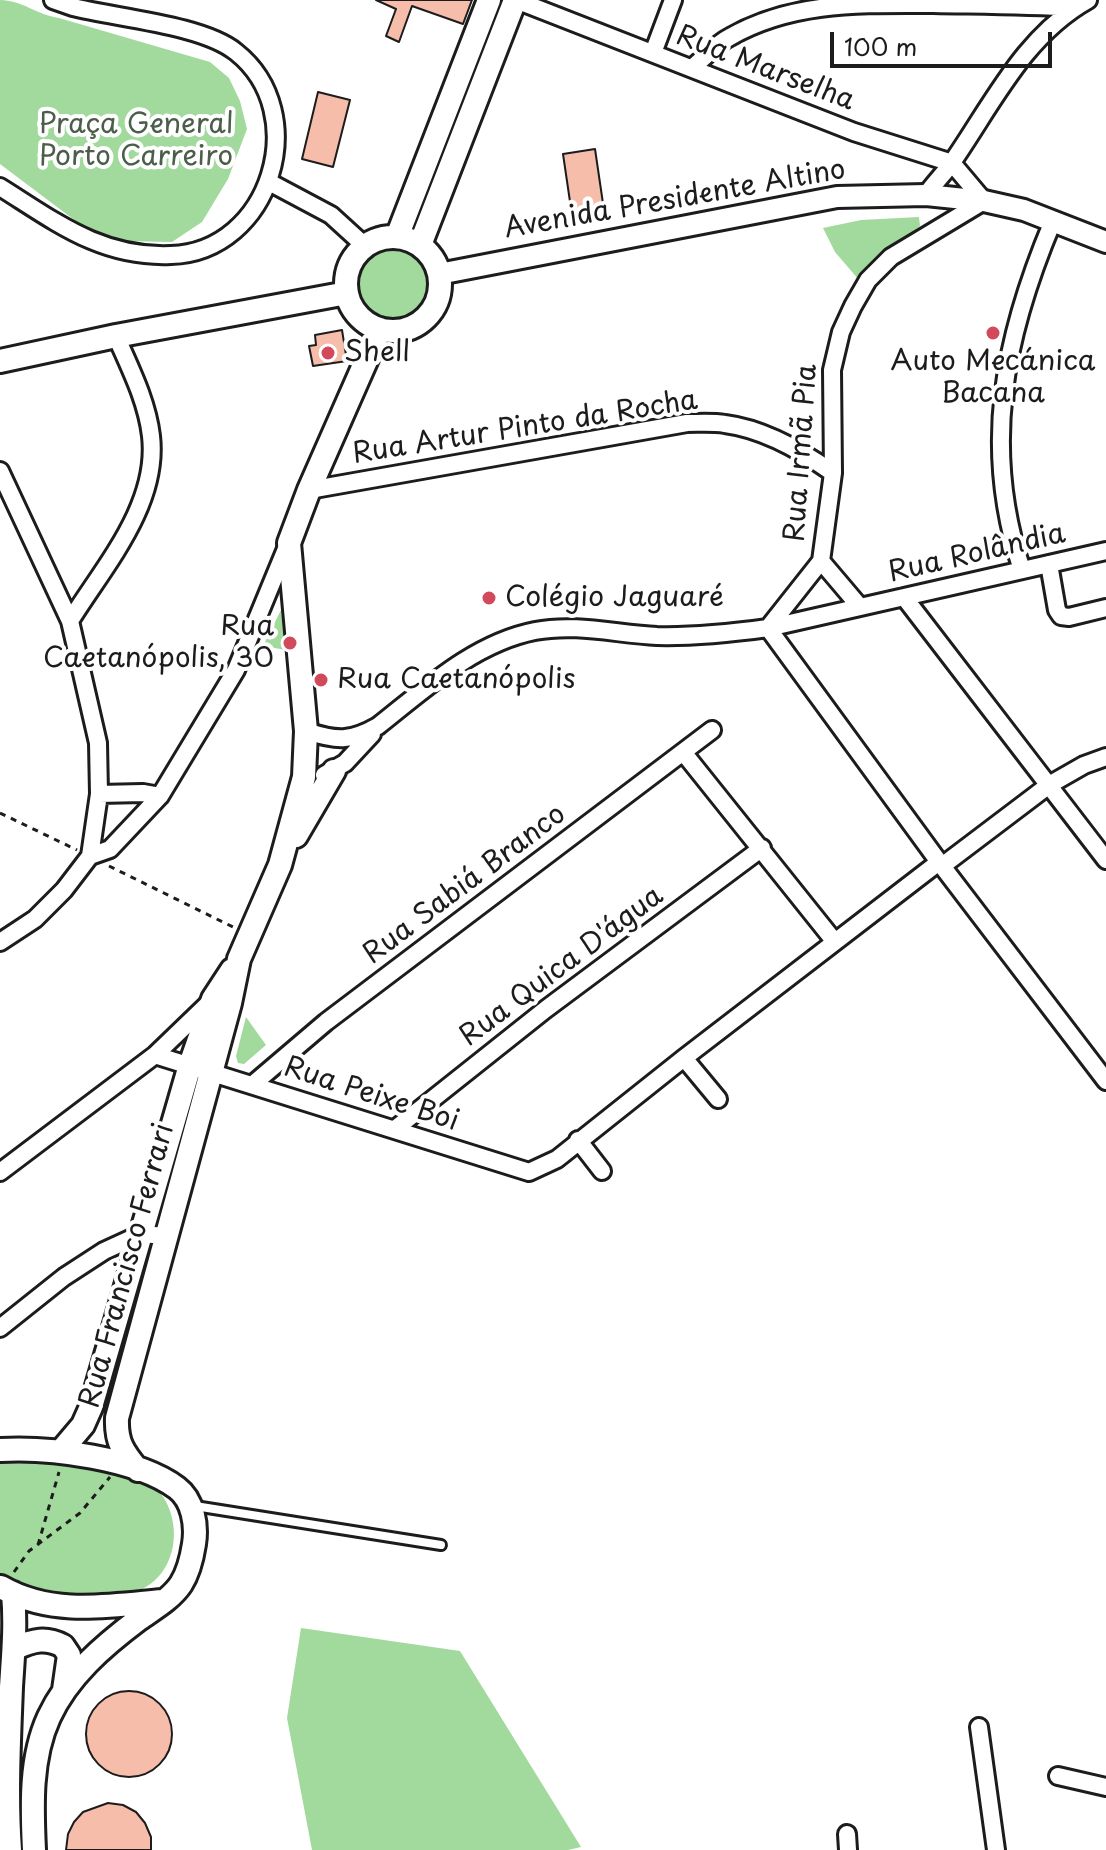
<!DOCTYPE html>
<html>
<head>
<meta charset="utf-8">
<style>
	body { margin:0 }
	#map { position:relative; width:1106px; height:1850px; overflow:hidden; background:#fff; font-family:"Playpen Sans",sans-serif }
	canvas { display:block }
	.scale { position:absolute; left:830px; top:32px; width:222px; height:36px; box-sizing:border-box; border:4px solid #1c1c1c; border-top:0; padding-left:10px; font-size:24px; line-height:28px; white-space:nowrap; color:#1c1c1c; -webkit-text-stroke:6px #fff; paint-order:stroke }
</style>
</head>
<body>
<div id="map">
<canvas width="1106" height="1850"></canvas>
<div class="scale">100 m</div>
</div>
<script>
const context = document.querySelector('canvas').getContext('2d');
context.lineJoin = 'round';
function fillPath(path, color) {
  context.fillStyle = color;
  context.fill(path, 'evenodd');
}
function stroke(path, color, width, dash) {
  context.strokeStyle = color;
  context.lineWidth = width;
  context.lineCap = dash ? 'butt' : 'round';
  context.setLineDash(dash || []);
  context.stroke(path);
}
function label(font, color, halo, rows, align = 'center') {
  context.font = font + ' "Playpen Sans",sans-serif';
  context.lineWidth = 8;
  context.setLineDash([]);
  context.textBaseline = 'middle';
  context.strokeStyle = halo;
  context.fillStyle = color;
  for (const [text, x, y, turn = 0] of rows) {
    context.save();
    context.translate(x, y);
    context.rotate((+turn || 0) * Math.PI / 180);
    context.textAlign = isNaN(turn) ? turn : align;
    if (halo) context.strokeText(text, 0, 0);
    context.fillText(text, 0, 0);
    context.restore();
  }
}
fillPath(new Path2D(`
	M0 0C22 0 37 15 59 18L210 62 229 78 240 101 247 129 228 179 202 222 172 242 124 241 81 225 0 164Z
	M494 12 500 14 421 215 416 213Z
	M919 217 920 226 869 267 859 280 835 252 823 228 861 220Z
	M356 283a36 36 0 1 1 72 0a36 36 0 1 1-72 0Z
	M281 610 286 650 263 646Z
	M246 1017 266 1045 244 1064 238 1063 236 1056Z
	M32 1455C57 1460 81 1464 105 1469 115 1471 126 1471 135 1474 185 1493 188 1571 138 1591 115 1600 59 1597 35 1591 23 1587 11 1582 0 1578V1461Z
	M301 1628 460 1651 581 1847 568 1850H312L287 1718Z`), '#a2d99d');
const building = new Path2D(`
	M376 0H472L463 24 412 6 399 42 386 36 396 9Z
	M318 92 350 100 333 167 302 159Z
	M595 149 605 217 573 222 563 154Z
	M342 330 347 361 313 366 309 346 316 345 315 335Z
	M86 1734a43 43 0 1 1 86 0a43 43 0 1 1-86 0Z
	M108 1803 123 1805 136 1812 145 1823 151 1837V1850H66L68 1834 74 1822 83 1812Z`);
fillPath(building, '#f5bdaa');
stroke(building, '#1c1c1c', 2);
const service = new Path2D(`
	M195 1506 441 1545`);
const minor = new Path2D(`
	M516 0 854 132 952 163
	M653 53 673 0
	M692 68C704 58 716 44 730 37 793 1 862 4 933 4 980 5 1026 5 1073 8
	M269 182 331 215 365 246
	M0 187C56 222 101 258 171 255 271 252 313 113 236 52 203 25 117 18 73 7L53 0
	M926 195C934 183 945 173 953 161 993 103 1024 36 1088 0
	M0 471 70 621 98 743 99 794 90 856 64 890 35 919 0 942
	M309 490 687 423C700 423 713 422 725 424 764 429 802 451 833 473
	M1106 551 768 628 939 862 1106 1081
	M821 561 860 607
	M1049 564 1057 610 1061 616 1069 617 1106 608
	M1022 570C981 447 1004 337 1053 221
	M904 597 1106 860
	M70 621C104 566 159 505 151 436 147 401 130 368 116 336
	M306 731C337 741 350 742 378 726 425 689 474 643 535 631 576 623 616 634 657 636 695 637 731 633 768 628L821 561 833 473 832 370 841 332 853 306 868 280 891 257 984 201 952 163
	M683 752 835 942
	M324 775 345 763 372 734
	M99 794 143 793 160 796
	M90 856 110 849 160 796 236 670 288 544
	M942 866 1049 785 1084 765 1106 757
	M155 1055 529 1172 557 1159 684 1058 939 862
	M684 1058 718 1099
	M252 1085 326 1022 712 730
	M395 1129 546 1009 762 848
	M578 1140 602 1171
	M0 1172 155 1055 210 1002
	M0 1328 64 1277 104 1251 141 1234 166 1236
	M979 1727 996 1850
	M1058 1776 1106 1787
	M847 1834 848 1850`);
const tertiary = new Path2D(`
	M439 274 837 197 926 195 984 201 1024 210 1106 242`);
const secondary = new Path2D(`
	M346 284a47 47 0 1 1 94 0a47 47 0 1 1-94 0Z
	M397 237 489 0
	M420 245 515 0
	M0 361 116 336 347 293
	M296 836 334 771
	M0 1450C49 1447 137 1458 177 1488 193 1500 197 1525 194 1544 192 1557 188 1573 181 1584 171 1599 153 1609 139 1619 103 1646 68 1676 49 1717 30 1758 32 1807 34 1850
	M61 1451 83 1425 91 1407 190 1065 213 999 232 970
	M138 1470C123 1452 116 1442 117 1418L230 1003 239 959 280 865 304 777 306 731 289 543 309 490 380 329
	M1 1587C51 1616 108 1606 162 1601
	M16 1648C33 1640 46 1637 63 1646L69 1655 64 1690
	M10 1850C6 1796 9 1741 11 1687 13 1655 16 1626 13 1593`);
stroke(service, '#1c1c1c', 14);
stroke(minor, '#1c1c1c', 22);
stroke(tertiary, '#1c1c1c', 26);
stroke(secondary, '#1c1c1c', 28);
stroke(new Path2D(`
	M0 813 77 850
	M109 866 235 928
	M38 1545 59 1472
	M14 1572 29 1551 80 1513 110 1477`), '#1c1c1c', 3, [6, 6]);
stroke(service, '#fff', 8);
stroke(minor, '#fff', 16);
stroke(tertiary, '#fff', 20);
stroke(secondary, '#fff', 22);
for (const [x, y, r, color] of [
	[993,333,8,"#d1495b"],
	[328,353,8,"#d1495b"],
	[489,598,8,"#d1495b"],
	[290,643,8,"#d1495b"],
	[321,680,8,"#d1495b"]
]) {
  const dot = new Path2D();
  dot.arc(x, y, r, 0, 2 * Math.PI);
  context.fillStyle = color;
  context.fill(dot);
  stroke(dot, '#fff', 3);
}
label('28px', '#1c1c1c', '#fff', [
	["Rua Marselha",765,69,21],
	["Avenida Presidente Altino",675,200,-10],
	["Rua Artur Pinto da Rocha",525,428,-9],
	["Rua Irmã Pia",802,453,-86],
	["Rua Rolândia",977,554,-13],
	["Rua Sabiá Branco",465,885,-37],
	["Rua Quica D'água",562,967,-37],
	["Rua Peixe Boi",371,1095,18],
	["Rua Francisco Ferrari",128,1266,-75]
]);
label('28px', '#4b5e49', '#fff', [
	["Praça General",136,125],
	["Porto Carreiro",136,157]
]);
label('28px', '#1c1c1c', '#fff', [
	["Shell",344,353],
	["Auto Mecánica",993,362,"center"],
	["Bacana",993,394,"center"],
	["Colégio Jaguaré",505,598],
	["Rua",274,627,"right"],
	["Caetanópolis, 30",274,659,"right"],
	["Rua Caetanópolis",337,680]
], 'left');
</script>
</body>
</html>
